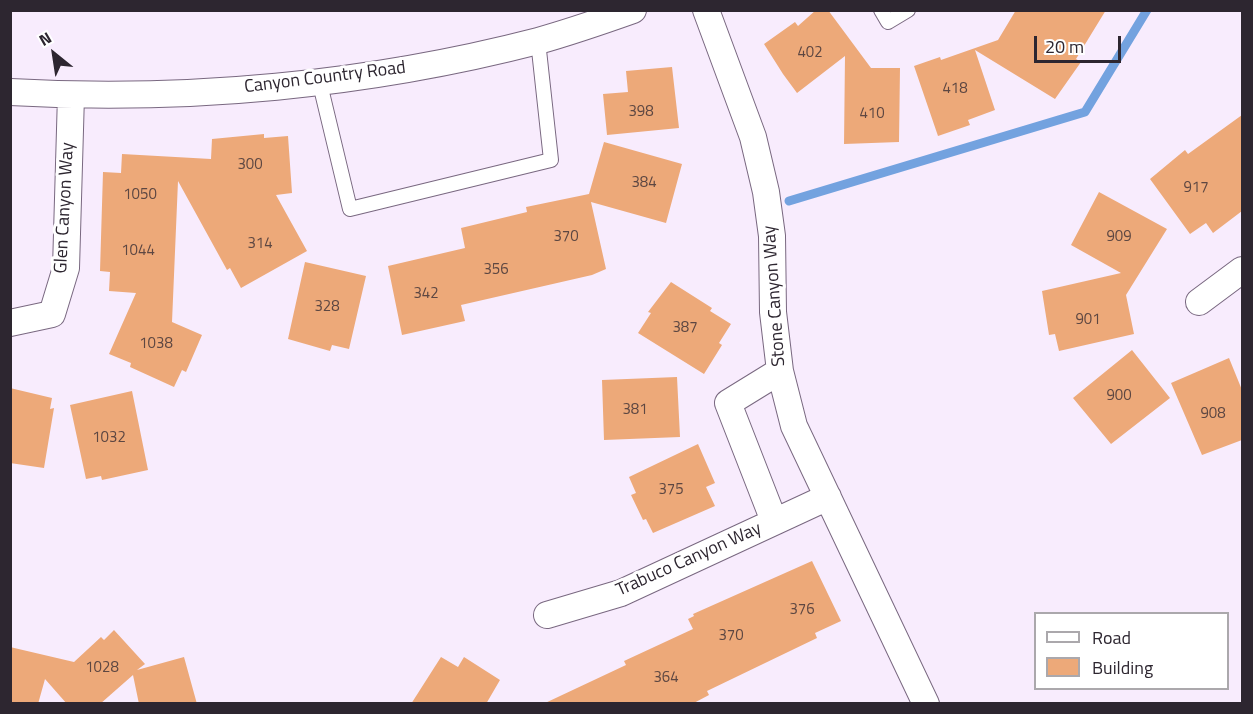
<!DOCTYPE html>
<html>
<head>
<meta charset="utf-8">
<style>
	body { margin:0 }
	#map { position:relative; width:1253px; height:714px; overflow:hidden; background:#f8ecfd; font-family:"Titillium Web",sans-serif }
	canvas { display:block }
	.frame { position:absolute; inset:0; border:12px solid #2d2630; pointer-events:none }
	.legend { position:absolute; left:1034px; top:612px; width:195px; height:78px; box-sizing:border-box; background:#fff; border:2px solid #aba8ac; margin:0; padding:8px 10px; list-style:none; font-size:18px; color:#2d2630 }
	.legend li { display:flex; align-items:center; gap:12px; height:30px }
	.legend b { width:30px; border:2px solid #aba8ac }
	.north { position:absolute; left:24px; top:24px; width:60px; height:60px; -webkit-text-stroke:4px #fff; paint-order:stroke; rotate:330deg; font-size:16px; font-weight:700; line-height:24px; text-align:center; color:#2d2630 }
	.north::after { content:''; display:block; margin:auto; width:21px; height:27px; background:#2d2630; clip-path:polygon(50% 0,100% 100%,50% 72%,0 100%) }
	.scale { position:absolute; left:1034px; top:36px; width:87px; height:27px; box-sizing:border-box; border:3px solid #2d2630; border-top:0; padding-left:8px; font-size:18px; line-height:21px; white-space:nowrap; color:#2d2630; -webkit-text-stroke:4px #fff; paint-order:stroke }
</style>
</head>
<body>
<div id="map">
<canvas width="1253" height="714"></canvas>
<div class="frame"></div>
<ul class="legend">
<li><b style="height:8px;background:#fff"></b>Road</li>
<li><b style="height:16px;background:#eda979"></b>Building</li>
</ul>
<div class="north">N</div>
<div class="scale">20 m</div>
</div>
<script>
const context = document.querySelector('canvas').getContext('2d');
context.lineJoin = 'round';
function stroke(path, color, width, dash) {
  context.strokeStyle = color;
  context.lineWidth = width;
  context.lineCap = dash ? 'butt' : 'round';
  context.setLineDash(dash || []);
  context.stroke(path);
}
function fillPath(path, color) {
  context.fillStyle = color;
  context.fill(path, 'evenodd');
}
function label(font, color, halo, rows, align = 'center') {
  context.font = font + ' "Titillium Web",sans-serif';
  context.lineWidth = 6;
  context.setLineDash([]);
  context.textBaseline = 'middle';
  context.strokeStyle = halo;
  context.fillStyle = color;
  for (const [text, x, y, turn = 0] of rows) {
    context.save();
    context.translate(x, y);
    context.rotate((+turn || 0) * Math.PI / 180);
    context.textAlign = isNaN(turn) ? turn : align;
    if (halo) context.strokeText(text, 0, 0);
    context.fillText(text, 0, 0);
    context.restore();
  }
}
stroke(new Path2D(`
	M789 201 1085 112 1147 10`), '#73a2df', 9);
fillPath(new Path2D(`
	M816 10H828L871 68H900L899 142 844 144 845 56 797 93 783 74 764 44 795 22 798 26Z
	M1016 10H1106L1076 59 1081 62 1055 99 975 50 995 110 968 120 970 125 938 136 914 66 940 57 941 60 998 40Z
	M672 67 679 128 607 135 603 94 628 92 626 71Z
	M1242 115V211L1213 233 1206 223 1190 234 1150 179 1185 150 1188 154Z
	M264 134V138L288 136 292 193 276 195 307 251 241 288 230 268 227 270 178 181 172 322 202 335 186 372 182 370 174 387 130 367 131 363 109 354 136 293 109 291 110 272 100 271 103 172 121 173 122 154 211 159 212 139Z
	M604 142 682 164 666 223 591 202 606 269 592 275 461 305 465 321 402 335 388 266 465 248 461 228 527 212 526 207 589 194Z
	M1099 192 1167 229 1126 295 1134 334 1059 351 1055 334 1049 335 1042 291 1121 273 1071 245Z
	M305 262 366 276 349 349 332 345 330 351 288 339Z
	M671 282 712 308 710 311 731 324 719 343 722 345 704 374 638 333 651 313 648 312Z
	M1132 350 1170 398 1111 444 1073 398Z
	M1229 358 1242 390V440L1202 455 1171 383Z
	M677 377 680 437 604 440 602 380Z
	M10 388 52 398 50 409 54 408 44 468 10 463Z
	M132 391 148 470 102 480 101 476 86 479 70 405Z
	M698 444 715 483 706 487 715 506 653 533 646 519 643 520 631 495 636 493 629 477Z
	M812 561 841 621 815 633 817 638 707 691 709 695 692 704H543L626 665 624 661 693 629 688 619 694 616 693 614Z
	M114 630 145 664 137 670 184 657 197 704H139L133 675 100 704H67L45 679 38 704H10V647L74 662 101 637 104 640Z
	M441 657 458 667 464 657 500 680 486 704H411Z`), '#eda979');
const service = new Path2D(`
	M881 10 888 22 908 10
	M319 80 350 209 551 160 538 41`);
const minor = new Path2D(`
	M706 10 753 137 766 192 772 236 773 312 780 371 794 426 926 704
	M10 92C186 102 368 85 538 41 570 32 602 21 633 10
	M1199 302 1242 270
	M10 323 52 314 66 268 71 95
	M774 521 728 403 780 371
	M547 615 621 593 828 497`);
stroke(service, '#796880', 16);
stroke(minor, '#796880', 28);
stroke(service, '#fff', 14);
stroke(minor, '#fff', 26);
label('15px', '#5d4742', null, [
	["402",810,53],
	["418",955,89],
	["398",641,112],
	["410",872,114],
	["300",250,165],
	["384",644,183],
	["917",1196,188],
	["1050",140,195],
	["370",566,237],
	["909",1119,237],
	["314",260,244],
	["1044",138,251],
	["356",496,270],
	["342",426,294],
	["328",327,307],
	["901",1088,320],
	["387",685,328],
	["1038",156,344],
	["900",1119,396],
	["381",635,410],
	["908",1213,414],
	["1032",109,438],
	["375",671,490],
	["376",802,610],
	["370",731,636],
	["1028",102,668],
	["364",666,678]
]);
label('18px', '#2d2630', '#fff', [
	["Canyon Country Road",325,78,-7],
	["Glen Canyon Way",65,208,-87],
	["Stone Canyon Way",775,296,-94],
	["Trabuco Canyon Way",689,560,-24]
]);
</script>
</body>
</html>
